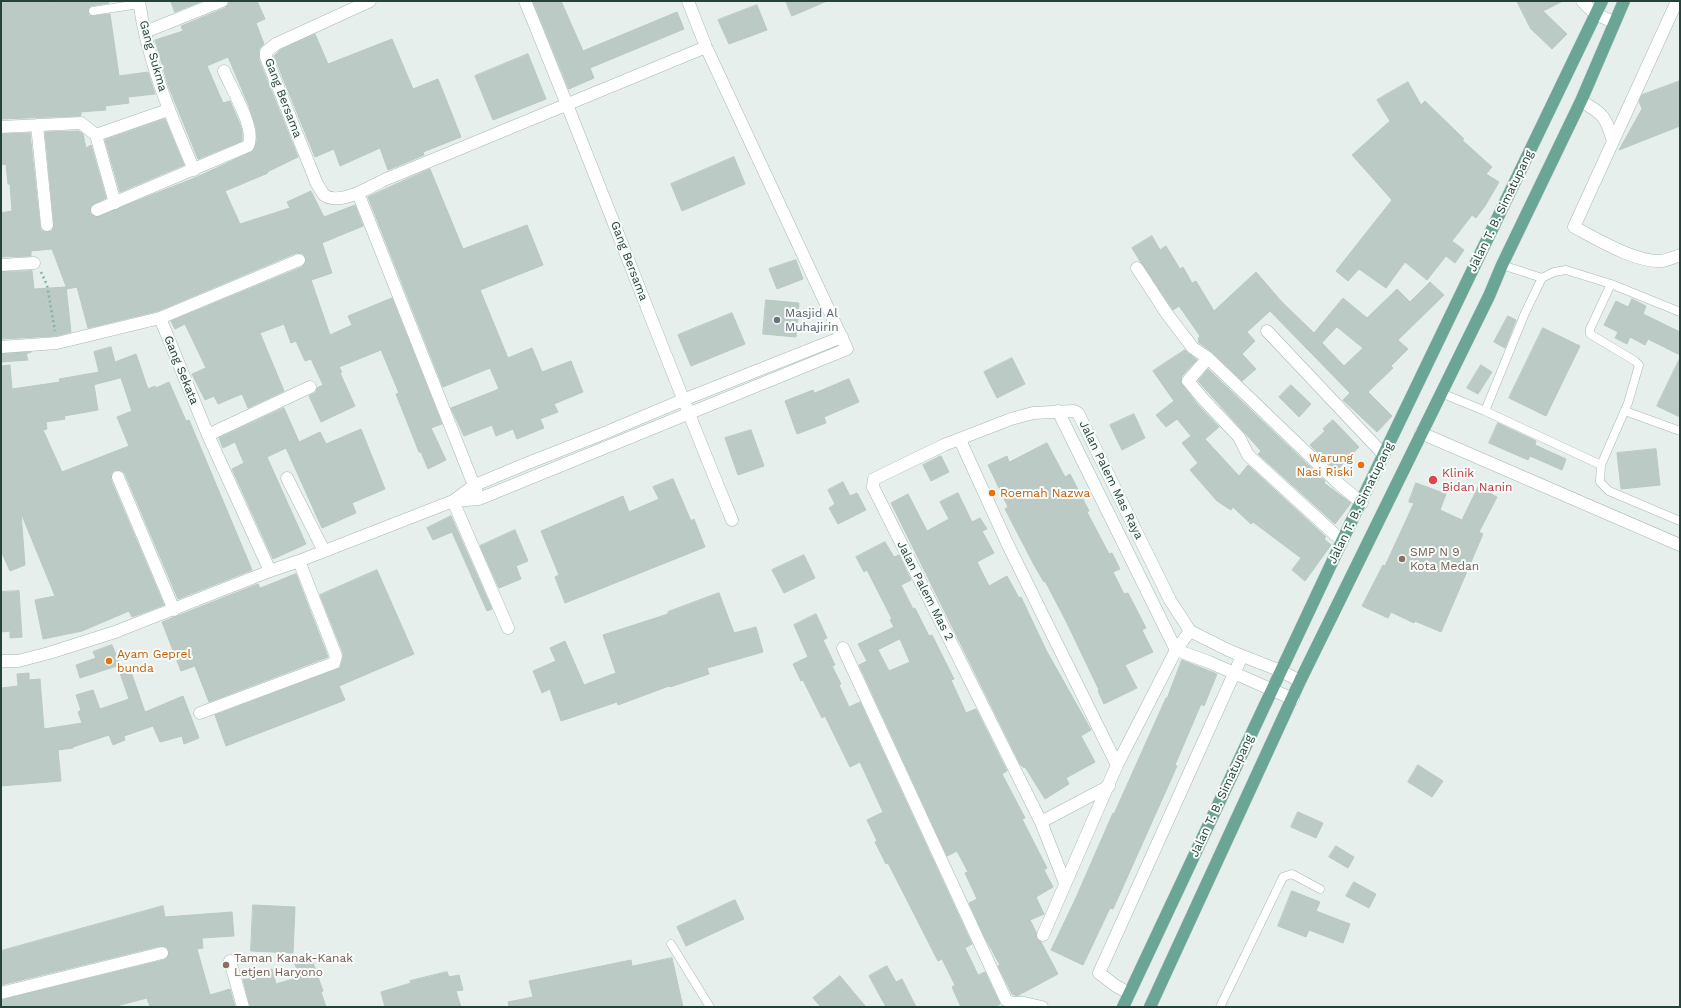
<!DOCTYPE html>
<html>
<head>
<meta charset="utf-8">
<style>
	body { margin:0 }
	#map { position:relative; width:1681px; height:1008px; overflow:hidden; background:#e6efeb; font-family:"Work Sans",sans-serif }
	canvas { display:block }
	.frame { position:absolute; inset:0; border:2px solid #24423a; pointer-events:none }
</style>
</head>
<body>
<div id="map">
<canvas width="1681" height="1008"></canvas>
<div class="frame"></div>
</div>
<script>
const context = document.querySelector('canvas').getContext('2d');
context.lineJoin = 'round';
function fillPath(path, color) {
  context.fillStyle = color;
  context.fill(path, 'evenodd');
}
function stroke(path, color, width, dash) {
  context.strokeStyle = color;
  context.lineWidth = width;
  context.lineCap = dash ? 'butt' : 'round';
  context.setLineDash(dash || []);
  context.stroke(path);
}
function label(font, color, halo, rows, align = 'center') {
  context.font = font + ' "Work Sans",sans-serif';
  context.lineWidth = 4;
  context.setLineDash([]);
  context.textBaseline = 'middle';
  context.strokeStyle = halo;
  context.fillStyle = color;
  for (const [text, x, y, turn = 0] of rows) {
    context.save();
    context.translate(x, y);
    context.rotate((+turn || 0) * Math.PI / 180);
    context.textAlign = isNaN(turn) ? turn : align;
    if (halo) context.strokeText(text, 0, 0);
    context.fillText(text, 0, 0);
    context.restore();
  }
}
const building = new Path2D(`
	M1 1H53V3L66 1H108L109 3 90 6 88 11 89 15 93 16 110 14 119 76 148 72 155 94 128 97 129 103 105 106 106 110 81 112V115L79 116 1 119Z
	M171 1H202L175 12Z
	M229 1H257L265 19 256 23 264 44 259 49V60L298 157 267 172 268 173 225 191 240 224 290 208 287 202 311 191 324 217 355 205 363 226 322 243 332 273 311 280 330 335 352 325 348 316 392 298 442 424 431 428 446 460 428 469 421 452H419L396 394 399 393 381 350 339 367 342 372 340 373 355 406 321 422 309 396 316 392 317 388 323 385 311 359 305 361 296 341 291 343 284 324 260 333 284 391 248 408 242 394 218 404 214 396 205 400 192 374 206 368 185 324 175 329 171 321 302 267 306 261 303 254 296 253 158 311 88 328 77 287 67 289 52 249 31 251V256L1 257V213L12 211 10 184H8L6 164 1 165V134L30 133 40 226 41 230 47 232 52 231 54 224 45 132 79 131 83 134 86 148 91 145 106 198 91 206 90 213 96 217 197 177 253 151 257 140 256 128 249 106 228 57 207 66 223 103 230 101 239 122 242 131V141L198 159 168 85 155 40 183 31 181 26 225 8 228 5Z
	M533 1H561L583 51 677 12 684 29 590 68 594 78 569 89Z
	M786 1H827L792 16Z
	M1517 1H1563L1543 11 1567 34 1552 49 1531 29Z
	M757 5 767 30 729 44 718 20Z
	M315 34 328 64 392 39 413 89 438 79 461 137 423 152 424 155 388 170 380 148 340 166 334 149 315 157 274 56 280 50Z
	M528 54 546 99 493 120 475 76Z
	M1680 81V126L1619 150 1642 109 1639 101 1642 95Z
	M1408 82 1421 105 1425 101 1464 139 1462 140 1492 167 1486 174 1499 182 1485 206 1476 218 1472 215 1452 241 1464 250 1455 263 1446 256 1427 280 1405 262 1386 288 1359 269 1348 281 1336 271 1392 200 1352 155 1390 121 1377 100Z
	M165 119 184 165 120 192 105 140Z
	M734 157 745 184 682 211 671 184Z
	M430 169 463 249 527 225 543 265 480 290 508 358 532 348 542 372 571 361 583 392 554 404 558 412 540 419 544 428 517 439 513 429 496 436 492 425 464 436 451 408 499 389 490 368 443 387 368 197Z
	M1152 236 1160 250 1166 246 1180 269 1183 267 1192 283 1196 281 1214 311 1256 272 1281 301 1314 333 1343 298 1367 318 1397 289 1410 302 1430 282 1444 295 1398 340 1408 349 1391 366 1393 368 1368 392 1392 416 1377 432 1343 400 1350 393 1270 311 1247 332 1255 341 1242 354 1256 369 1242 381 1213 353 1198 342 1199 341 1198 339 1200 336 1179 306 1173 310 1140 261 1132 248ZM1337 327 1363 348 1344 366 1322 343Z
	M796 260 803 279 777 289 769 269Z
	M32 271 34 289 66 287 71 332 56 336 1 339V272Z
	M1632 299 1646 306 1643 314 1680 332V355L1648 339 1645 345 1630 337 1627 344 1615 338 1618 332 1604 325 1616 301 1628 307Z
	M766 300 799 303 796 337 763 334Z
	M732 313 745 344 691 366 678 335Z
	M1508 316 1516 320 1505 348 1494 342Z
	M1543 328 1580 346 1546 416 1509 398Z
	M111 347 115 362 136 354 148 389 155 386 156 388 169 382 186 421 189 420 252 570 178 599 125 474 122 471 115 470 112 473 111 480 164 605 132 617 129 611 82 631 43 639 35 600 55 596 21 513 25 565 10 571 1 551V366L10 365 12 389 60 382 59 379 99 372 94 352ZM121 378 132 411 117 417 129 446 62 472 43 430 47 429 46 422 65 419 64 416 98 410 94 385Z
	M1185 350 1197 360 1182 376 1181 383 1198 405 1219 427 1205 439 1239 476 1248 465 1326 537 1324 539 1331 545 1305 581 1292 570 1301 558 1253 522 1251 524 1233 507 1231 510 1217 501 1190 470 1198 463 1182 443 1191 436 1177 419 1166 427 1156 415 1174 401 1153 371Z
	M31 352 26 354 28 360 1 362V354Z
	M1012 358 1025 384 997 398 984 372Z
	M1680 358V417L1657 406Z
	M1481 365 1492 372 1478 394 1467 388Z
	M1208 369 1325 481 1324 483 1351 503 1335 524 1258 454 1261 451 1198 381Z
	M849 379 859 402 824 417 826 423 797 434 785 401 813 390 814 393Z
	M1291 385 1311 404 1299 417 1279 397Z
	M284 408 299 442 320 432 326 444 361 429 385 489 352 503 356 513 322 528 286 448 267 457 306 544 273 559 232 469 244 463 235 442 223 448 219 438Z
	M1134 414 1145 438 1122 450 1110 425Z
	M1333 420 1359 447 1336 471 1310 445 1325 431 1323 429Z
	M1498 423 1536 441 1535 445 1566 459 1562 470 1530 456 1528 460 1489 443Z
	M751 430 764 466 738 475 725 438Z
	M1047 443 1065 477 1070 474 1089 511 1087 512 1109 554 1112 553 1120 569 1113 572 1124 594 1128 593 1146 628 1142 630 1153 652 1125 665 1137 688 1104 704 1098 691 1099 690 1066 621 1045 581 1044 582 1034 565 1005 509 1008 507 988 465 1007 456 1009 462Z
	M1656 449 1660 485 1621 489 1617 453Z
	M941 456 949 472 931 481 923 465Z
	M673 479 691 521 694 519 705 547 565 603 555 577 559 575 541 531 623 496 629 512 659 499 653 487Z
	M843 482 850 496 857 493 866 510 838 524 829 508 835 504 828 490Z
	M1416 483 1446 494 1440 510 1462 520 1478 487 1497 497 1479 532 1483 534 1441 632 1415 621 1414 623 1391 612 1388 618 1362 606 1383 565 1385 566 1414 503 1409 502Z
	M958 493 972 522 980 518 987 529 982 531 994 553 977 562 989 586 1007 576 1019 598 1021 597 1046 650 1091 730 1081 736 1095 762 1066 778 1069 784 1045 799 1025 767 1024 768 1020 764 891 503 908 494 927 531 949 519 940 502Z
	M451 516 492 609 487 611 452 532 433 540 427 528Z
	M515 530 528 561 516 566 521 579 499 588 480 546Z
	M885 542 894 557 899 555 911 580 901 585 913 609 915 608 929 636 932 635 954 679 951 680 966 713 976 709 1007 771 1002 774 1025 818 1022 819 1047 868 1044 870 1053 887 1036 897 1044 914 1030 920 1036 932 1037 939 1041 942 1058 974 1017 996 1012 994 998 966 1000 965 985 938 969 903 977 899 965 873 968 872 957 851 947 856 859 665 867 661 858 644 894 627 890 620 892 619 867 570 864 572 856 557ZM900 639 910 662 889 671 878 650Z
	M804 555 815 578 784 593 772 570Z
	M377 570 414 654 339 686 345 700 226 746 215 715 340 668 343 658V653L320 595Z
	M296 574 328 657 209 702 195 666 181 671 162 622 258 584 260 588Z
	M19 591 22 637 10 638V631L1 632V592Z
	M719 593 734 633 756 627 763 652 707 668 709 674 670 687 669 686 618 705 617 702 561 721 550 689 542 693 533 671 556 661 550 648 565 641 584 685 616 673 603 635 668 614V612Z
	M816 614 827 638 823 640 835 665 832 666 841 684 839 685 849 707 860 702 972 944 965 948 978 975 985 972 1000 1004 995 1007H961L952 987 955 985 942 959 938 961 888 863 886 864 875 842 877 841 867 820 883 812 860 762 850 767 825 716 822 718 803 680 801 681 793 664 808 657 794 625Z
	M112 645 120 665 80 678 76 665 96 658 93 652Z
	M1182 660 1217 674 1204 706 1201 704 1175 765 1177 766 1113 909 1110 908 1083 965 1051 950 1075 900 1113 813 1114 814 1166 698H1167Z
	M130 669 145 712 183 696 199 738 184 744 182 736 160 742 153 726 124 736 125 740 113 745 109 735 73 747V748L58 750 61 781 1 786V688L18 686 17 674 29 673V680L40 679 44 729 82 723 78 712 81 710 76 695 93 690 100 709 129 699 120 673Z
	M1418 765 1443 781 1432 797 1408 782Z
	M1298 812 1323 823 1316 838 1291 827Z
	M1336 846 1354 857 1348 868 1329 857Z
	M1354 882 1376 894 1369 908 1346 896Z
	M1292 891 1320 902 1316 911 1350 924 1343 943 1309 930 1306 937 1278 926Z
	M735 900 744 919 686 946 677 927Z
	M253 905 295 907 293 953 251 951Z
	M163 906 165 917 232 912 234 936 202 938 203 948 197 949 210 995 230 989 235 1007H150L147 998 113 1007H1V1000L164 960 167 958 169 952 167 948 160 946 1 985V951Z
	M311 957 323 991 321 992 326 1007H250L243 979H250V976L272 969 276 984 300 977 294 962Z
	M672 958 683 1007H509L508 1002 533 997 529 981 631 960 632 966Z
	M887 966 896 982 902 979 916 1007H886L869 976Z
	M447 972 449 977 459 975 463 990 456 991 461 1007H385L381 992 411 983 410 981Z
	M840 976 866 1007H821L813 998Z`);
fillPath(building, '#bbcac4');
stroke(building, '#b8c9c2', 1);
const lane = new Path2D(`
	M93 11 139 4
	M1502 265 1542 278
	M1441 393 1485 411 1601 465 1600 482 1609 491 1680 521
	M1485 411 1525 313 1542 278 1554 272 1566 270 1611 284 1680 312
	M1625 411 1680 431
	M1601 465 1628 403 1639 365 1635 361 1590 334V329L1611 284
	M671 944 710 1007
	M1220 1007 1283 877 1292 874 1320 889`);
const street = new Path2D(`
	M139 1C147 60 171 116 194 170
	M370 1 276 44 266 52V57L317 184C319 187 322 192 324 195 339 206 370 187 384 180L706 47
	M525 1C596 173 661 348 732 520
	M1677 1 1574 227C1597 239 1636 263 1662 261 1668 260 1675 257 1680 255
	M145 32 222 1
	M1581 101C1604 115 1605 115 1613 141
	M37 125 47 225
	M1 127 81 123 96 135 115 203
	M96 135 168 110
	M358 193 477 493
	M97 210 248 146C257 130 231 88 224 71
	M1 265 34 263
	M1137 268 1167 314 1193 348 1208 358 1339 484 1362 503
	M160 318 299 260
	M1267 331 1384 455
	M1 347 57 343 160 318 208 435 270 571
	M1208 358 1188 381 1204 400 1239 437 1248 455 1342 541
	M1058 411 1176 650
	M1421 433 1680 545
	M208 435 310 387
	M960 440 1008 545 1117 765
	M118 477 174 610
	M287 478 324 551
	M453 501 508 628
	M454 501 479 499 847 349 706 47 688 1
	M1190 631 1230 651 1281 671 1300 681
	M843 648 1006 1000 1012 1003H1024L1042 1007
	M1176 650 1209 662 1293 699
	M1 661H18L49 653 115 632 270 571 299 561 453 501 475 485 523 465 602 434 683 400 842 337
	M200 713 334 663 336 656 299 561
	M1041 822 1109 786
	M1065 883 1041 822 873 487 874 479 944 445 1011 419 1033 413 1074 411 1078 413 1170 600 1190 631
	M1043 935 1117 765 1176 650 1190 631
	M230 961 243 1007
	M1 993 162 953
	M1129 993 1116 986 1099 973 1242 656`);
const secondary = new Path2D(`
	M1582 1 1595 14 1614 22`);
const primary = new Path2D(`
	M1123 1007 1342 541 1602 1
	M1150 1007 1300 681 1489 296 1502 265 1581 101 1624 1`);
stroke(lane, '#a8b8b2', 9);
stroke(street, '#a8b8b2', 13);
stroke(secondary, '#a4bbb3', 13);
stroke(primary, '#c2cac8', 13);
stroke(new Path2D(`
	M41 272 47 285 55 331`), '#86b3a5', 2.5, [2, 3]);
stroke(lane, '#fff', 8);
stroke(street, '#fff', 12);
stroke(secondary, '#fff', 12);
stroke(primary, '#6aa596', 12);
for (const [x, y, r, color] of [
	[777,320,4,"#6b7280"],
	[1361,465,4,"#e8710a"],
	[1433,480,5,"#e0444e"],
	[992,493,4,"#e8710a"],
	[1402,559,4,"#8d6e63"],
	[109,661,4,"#e8710a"],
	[226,965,4,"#8d6e63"]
]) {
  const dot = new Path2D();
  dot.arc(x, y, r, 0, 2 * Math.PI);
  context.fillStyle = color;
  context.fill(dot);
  stroke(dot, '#f7fbf9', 1.5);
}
label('12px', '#24423a', '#f7fbf9', [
	["Gang Sukma",153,56,74],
	["Gang Bersama",283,98,69],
	["Jalan T. B. Simatupang",1501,211,-64],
	["Gang Bersama",629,261,69],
	["Gang Sekata",181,370,68],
	["Jalan Palem Mas Raya",1111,480,64],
	["Jalan T. B. Simatupang",1361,503,-64],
	["Jalan Palem Mas 2",925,591,63],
	["Jalan T. B. Simatupang",1222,796,-65]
]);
label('12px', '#5b616d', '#f7fbf9', [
	["Masjid Al",785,313],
	["Muhajirin",785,327]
], 'left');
label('12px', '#c56008', '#f7fbf9', [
	["Warung",1353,458,"right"],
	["Nasi Riski",1353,472,"right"],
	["Roemah Nazwa",1000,493],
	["Ayam Geprel",117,654],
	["bunda",117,668]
], 'left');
label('12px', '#be3a42', '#f7fbf9', [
	["Klinik",1442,473],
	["Bidan Nanin",1442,487]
], 'left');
label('12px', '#785e54', '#f7fbf9', [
	["SMP N 9",1410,552],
	["Kota Medan",1410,566],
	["Taman Kanak-Kanak",234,958],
	["Letjen Haryono",234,972]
], 'left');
</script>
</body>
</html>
